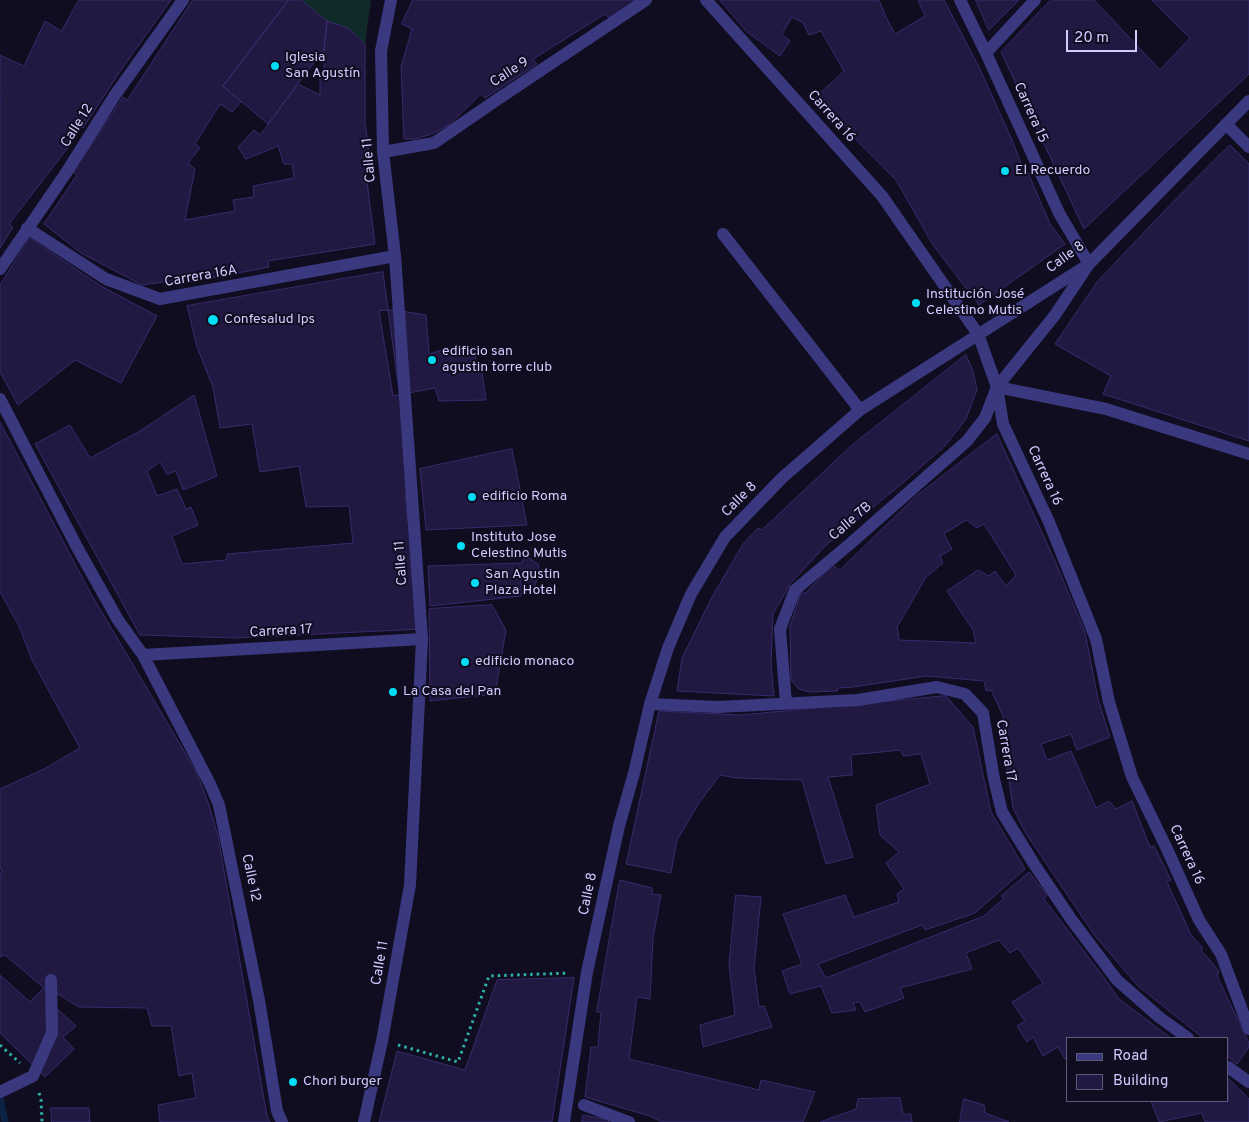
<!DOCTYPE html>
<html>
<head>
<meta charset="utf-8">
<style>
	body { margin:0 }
	#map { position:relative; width:1249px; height:1122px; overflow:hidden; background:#100d20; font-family:Overpass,sans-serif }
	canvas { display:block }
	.legend { position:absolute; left:1066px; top:1037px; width:162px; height:65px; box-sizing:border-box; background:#100d20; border:1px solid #5d5979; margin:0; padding:6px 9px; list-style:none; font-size:15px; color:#d1cbff }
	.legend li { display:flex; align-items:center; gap:10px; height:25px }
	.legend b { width:25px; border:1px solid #5d5979 }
	.scale { position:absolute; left:1066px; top:30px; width:71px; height:22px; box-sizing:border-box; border:2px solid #d1cbff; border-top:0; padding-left:6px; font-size:15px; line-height:18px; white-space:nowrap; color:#d1cbff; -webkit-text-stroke:4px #100d20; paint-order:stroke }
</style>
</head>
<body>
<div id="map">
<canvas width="1249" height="1122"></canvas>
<ul class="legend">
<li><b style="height:6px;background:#3a387f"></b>Road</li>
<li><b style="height:14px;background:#211941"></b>Building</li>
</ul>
<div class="scale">20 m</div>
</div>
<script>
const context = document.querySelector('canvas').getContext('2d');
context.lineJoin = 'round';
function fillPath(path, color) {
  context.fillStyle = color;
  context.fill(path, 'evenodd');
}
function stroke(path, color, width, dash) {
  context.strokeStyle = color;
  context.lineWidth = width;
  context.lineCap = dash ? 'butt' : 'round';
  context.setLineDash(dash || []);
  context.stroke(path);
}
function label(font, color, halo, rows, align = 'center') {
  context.font = font + ' Overpass,sans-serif';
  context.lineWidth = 4;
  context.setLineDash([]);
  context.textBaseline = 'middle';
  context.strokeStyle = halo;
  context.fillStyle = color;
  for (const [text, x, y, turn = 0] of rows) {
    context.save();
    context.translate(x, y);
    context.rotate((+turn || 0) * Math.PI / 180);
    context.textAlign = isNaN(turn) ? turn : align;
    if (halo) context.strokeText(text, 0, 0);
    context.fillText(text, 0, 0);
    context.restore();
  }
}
fillPath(new Path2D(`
	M301 0H371L365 44 348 28 327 21Z`), '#102a29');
stroke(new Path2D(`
	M0 1097 5 1122`), '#0c2244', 7);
const building = new Path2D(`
	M79 0H171L121 70 83 128 79 125 69 138 73 141 9 224 13 227 0 248V97L2 94 0 93V55L24 66 45 21 61 31Z
	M193 0H289L223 86 241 102 232 112 220 104 195 144 200 148 188 163 195 169 185 220 235 211 233 200 254 197 253 186 294 178 292 164H284L278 146 246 159 238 147 254 130 260 135 298 84 320 95V77H324V49L327 21 348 28 365 44V122L372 173 366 174 375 244 268 261 269 267 185 283V279L142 285 81 253 44 224 77 175 73 172 123 97 127 100Z
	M289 0H301L327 21 324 49 268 124 223 86Z
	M413 0H636L609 18 605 14 533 59 537 64 485 98 481 94 450 124 434 133 416 139H404L401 67 412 29 402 24Z
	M720 0H879L886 17 895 34 925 16 918 0H944L979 67 1012 140 1023 169 1026 168 1050 224 1065 244 979 305 933 245 896 180 815 98 844 71 821 31 809 35 803 23 792 17 782 34 790 41 780 56 747 32Z
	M976 0H1019L989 30Z
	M1051 0H1094L1160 70 1190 38 1152 0H1249V74L1084 229 1001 52Z
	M1230 145 1249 164V441L1103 394 1111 376 1055 344 1097 282 1170 205Z
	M30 238 101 286 157 316 121 383 75 360 18 405 0 372V285Z
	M383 272 413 494 405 495 421 629 236 638 140 635 35 444 70 425 90 458 140 431 194 395 217 476 183 490 176 471 167 474 160 462 147 471 157 496 177 489 186 509 191 507 198 525 172 536 182 564 226 560 227 554 353 543 349 506 306 507 299 466 260 472 252 424 220 428 213 387 197 347 187 306Z
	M395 310 426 315 429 354 452 347 475 348 476 365 482 372 486 400 439 401 435 388 393 396 379 311Z
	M966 355 973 371 977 390 966 419 945 446 898 487 825 546 791 583 773 614 771 664 774 696 677 691 682 658 712 597 743 544 758 528 762 530 852 445Z
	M0 422 90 592 197 773 208 802 218 836 267 1116 270 1122H160L158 1105 196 1098 192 1073 179 1076 171 1026H152L147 1008 79 1007 58 994 51 1003 76 1026 63 1037 74 1049 45 1077 0 1033V975L30 1002 44 988 5 955 0 957V873L2 872 0 866V789L44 769 80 748 32 660 19 626 0 592Z
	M997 434 1055 561 1085 632 1098 699 1110 737 1077 750 1071 734 1041 744 1047 760 1071 751 1096 808 1109 801 1116 809 1132 801 1150 847 1154 846 1171 880 1167 882 1191 935 1203 948 1201 950 1219 971 1217 976 1249 1043V1047L1237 1064 1228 1057V1038H1203L1138 986 1095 936 1025 832 1013 808 1004 746 1003 716 991 690 986 691 984 681 926 676 853 687 838 688 837 691 809 692 799 689 791 680 790 626 801 593H806L832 565 840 570 915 497ZM967 520 977 528 984 524 1016 575 1006 586 995 571 989 576 978 570 947 591 973 630 976 643 899 640 897 627 926 577 943 563 940 556 952 549 944 534Z
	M512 449 527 525 426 530 420 469Z
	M525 555 539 565 535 588 521 578V596L430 606 428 566 521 563Z
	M492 605 506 630 495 694 430 701 429 609Z
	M946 696 973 727 991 812 1025 869 975 913 925 930 922 925 818 964 826 978 984 916 1004 898 1001 896 1029 872 1047 895 1044 899 1102 975 1119 999 1171 1038H1068V1057L1065 1059 1058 1047 1043 1056 1033 1037 1027 1042 1017 1026 1025 1021 1012 1002 1043 983 1018 948 1010 953 999 940 966 953 972 969 900 988 904 998 865 1012 860 1002 853 1003 856 1010 832 1013 821 986 790 994 782 971 802 964 783 914 845 895 854 917 899 902 897 894 904 889 886 863 899 852 880 835 876 805 930 784 921 754 903 756 901 750 851 755 852 775 828 777 853 857 826 864 802 780 736 778 720 775 699 803 677 840 671 873 626 864 659 711 740 715Z
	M620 880 652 888V894L661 895 653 938 650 999 637 997 629 1059 759 1090 761 1080 815 1092 803 1122H662L650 1116 585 1097 591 1047H598L601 1012H597Z
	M736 895 761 897 754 968 759 1007 764 1006 772 1027 703 1047 700 1025 735 1015 729 965Z
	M574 978 552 1122H379L397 1051 465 1070 497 980Z
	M1228 1078 1249 1099V1122H1205L1202 1113 1159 1122 1151 1101H1228Z
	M900 1098 903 1114H911L912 1122H820L856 1109 858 1099Z
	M964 1099 984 1105 985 1113 1009 1122H960Z
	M51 1108H89L90 1122H52Z
	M583 1115 610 1120 609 1122H582Z`);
fillPath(building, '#211941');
stroke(building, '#382b6d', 1);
stroke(new Path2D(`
	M0 1045 20 1063
	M398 1045 458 1062 489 976 569 973
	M39 1093 41 1100 42 1122`), '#2eb1a9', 3, [2.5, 4]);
stroke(new Path2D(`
	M706 0 882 196 978 334 997 387 1003 424 1049 522 1096 639 1109 702 1132 777 1167 849 1199 920 1221 954 1249 1029
	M986 53 1035 0
	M1226 124 1249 147
	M383 152 434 143 498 99 646 0
	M27 228 106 279 160 299 395 256
	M723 234 860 410
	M0 269 66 173 115 95 183 0
	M997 387 1106 409 1249 454
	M0 399 78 549 118 620 143 655 210 784 219 805 259 1000 277 1111 282 1122
	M143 655 422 639
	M786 703 780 629 795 590 851 543 967 441 985 418 997 387 1055 315 1089 264 1059 213 986 53 960 0
	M650 704 718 707 858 700 937 687 965 694 983 713 994 779 1002 812 1034 864 1071 919 1117 980 1159 1017 1188 1038
	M1228 1067 1249 1082
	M0 1092 33 1076 52 1033 51 980
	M584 1105 629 1122
	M364 1122 382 1041 410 885 422 639 395 256 383 152 381 51 391 0
	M564 1122 587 972 619 826 634 773 650 704 668 648 691 594 725 537 782 478 860 410 1089 264 1249 101`), '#3a387f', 12);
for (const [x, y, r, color] of [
	[275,66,5,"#01ddf6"],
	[1005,171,5,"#01ddf6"],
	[916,303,5,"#01ddf6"],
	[213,320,6,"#01ddf6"],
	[432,360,5,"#01ddf6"],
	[472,497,5,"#01ddf6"],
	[461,546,5,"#01ddf6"],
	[475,583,5,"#01ddf6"],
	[465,662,5,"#01ddf6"],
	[393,692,5,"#01ddf6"],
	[293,1082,5,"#01ddf6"]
]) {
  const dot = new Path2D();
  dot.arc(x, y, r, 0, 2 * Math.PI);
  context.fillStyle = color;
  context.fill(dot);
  stroke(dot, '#100d20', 2);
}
label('14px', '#d1cbff', '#100d20', [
	["Iglesia",285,58],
	["San Agustín",285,74],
	["El Recuerdo",1015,171],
	["Institución José",926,295],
	["Celestino Mutis",926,311],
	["Confesalud Ips",224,320],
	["edificio san",442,352],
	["agustin torre club",442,368],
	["edificio Roma",482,497],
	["Instituto Jose",471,538],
	["Celestino Mutis",471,554],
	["San Agustin",485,575],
	["Plaza Hotel",485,591],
	["edificio monaco",475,662],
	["La Casa del Pan",403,692],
	["Chori burger",303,1082]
], 'left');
label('14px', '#d1cbff', '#100d20', [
	["Calle 9",510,73,-33],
	["Carrera 15",1030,113,66],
	["Carrera 16",831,117,48],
	["Calle 12",78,126,-58],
	["Calle 11",370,160,-95],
	["Calle 8",1066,258,-36],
	["Carrera 16A",201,277,-10],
	["Carrera 16",1044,476,65],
	["Calle 8",740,500,-45],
	["Calle 7B",851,522,-41],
	["Calle 11",402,563,-94],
	["Carrera 17",281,632,-3],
	["Carrera 17",1005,751,80],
	["Carrera 16",1186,855,65],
	["Calle 12",250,878,78],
	["Calle 8",589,894,-78],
	["Calle 11",381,963,-80]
]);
</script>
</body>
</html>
